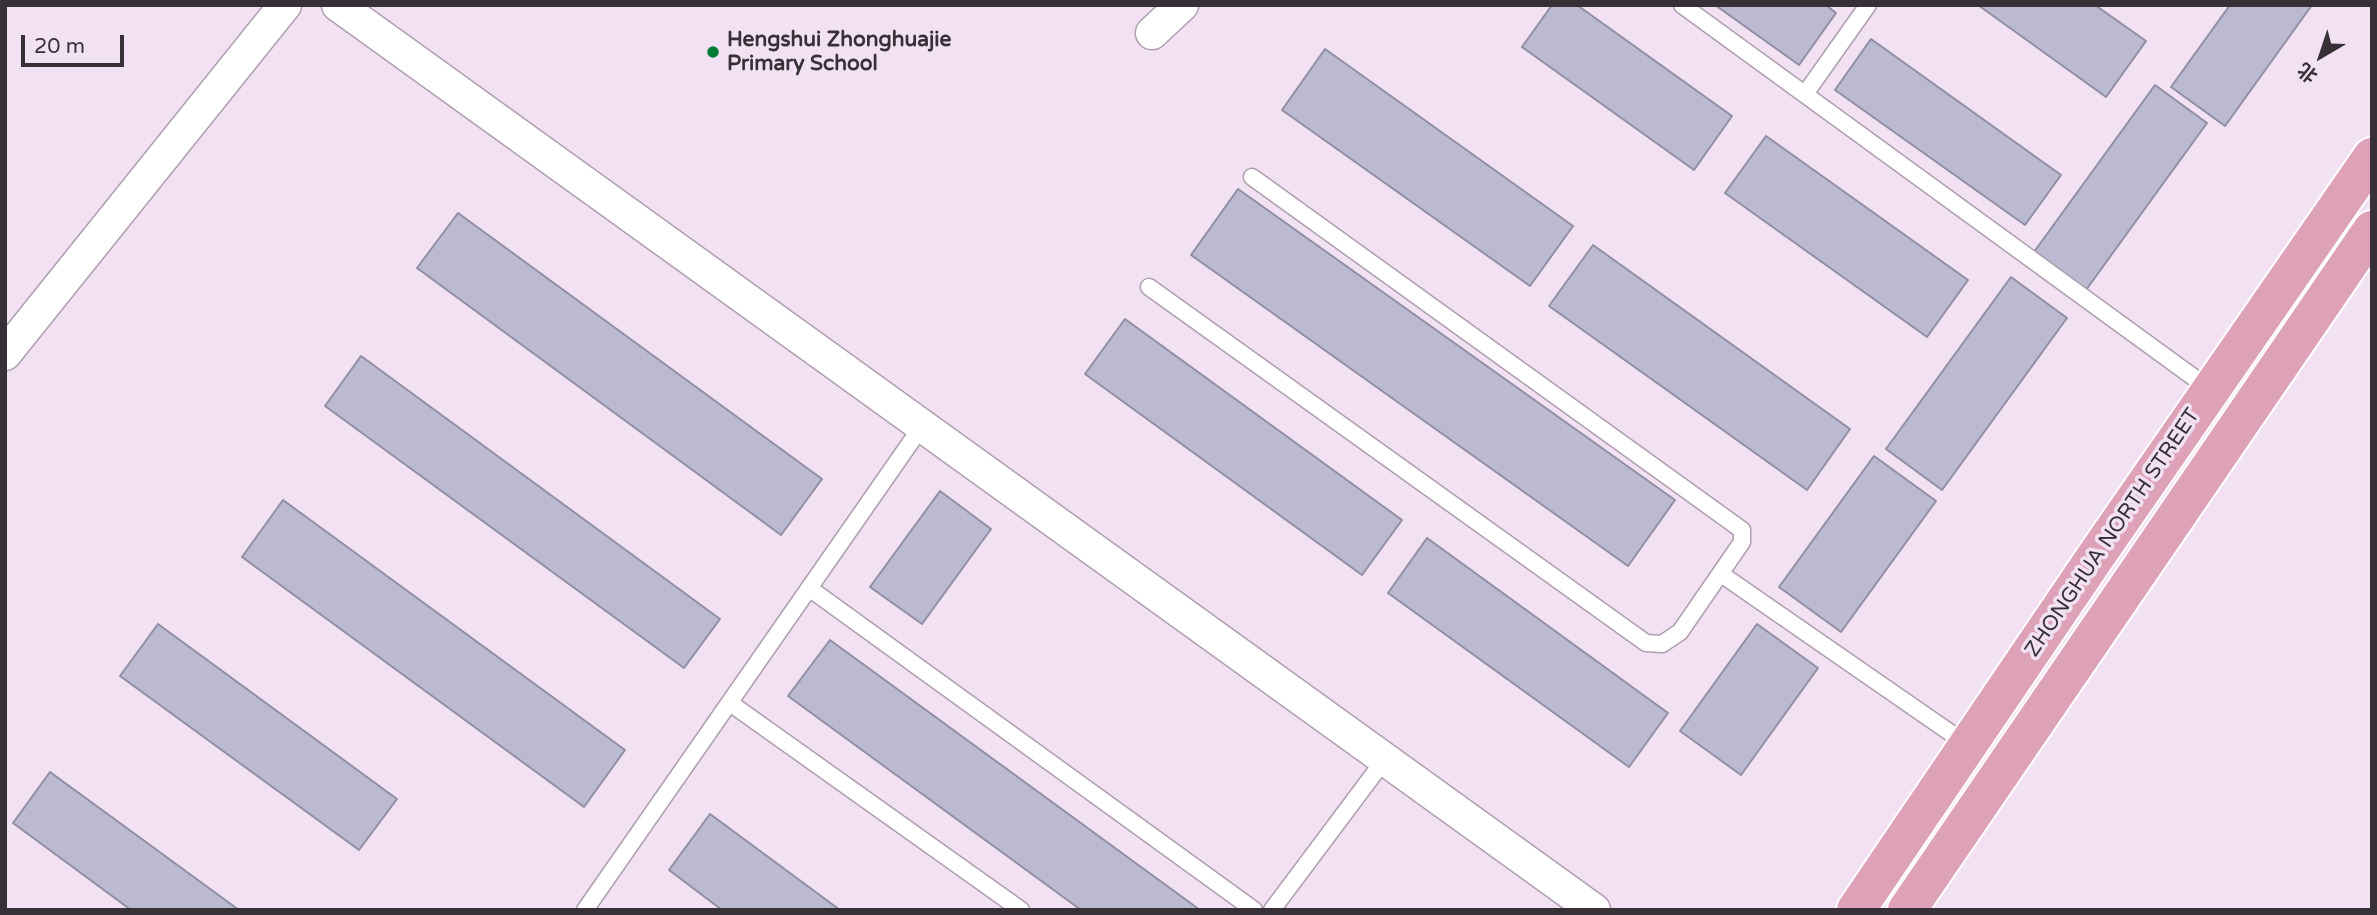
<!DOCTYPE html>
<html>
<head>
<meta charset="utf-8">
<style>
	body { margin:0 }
	#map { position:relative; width:2377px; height:915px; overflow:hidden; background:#f2e1f3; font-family:"Varela Round","Noto Sans SC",sans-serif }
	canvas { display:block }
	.frame { position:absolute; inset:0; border:7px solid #373037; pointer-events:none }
	.north { position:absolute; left:2286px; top:21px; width:70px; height:70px; -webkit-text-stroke:5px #f2e1f3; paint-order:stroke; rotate:219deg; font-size:19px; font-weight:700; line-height:28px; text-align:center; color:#373037 }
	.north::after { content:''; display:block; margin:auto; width:24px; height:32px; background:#373037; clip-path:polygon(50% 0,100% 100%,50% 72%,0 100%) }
	.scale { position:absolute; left:21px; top:35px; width:103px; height:32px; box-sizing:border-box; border:4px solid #373037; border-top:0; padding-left:9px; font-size:21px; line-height:24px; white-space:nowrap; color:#373037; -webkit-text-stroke:5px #f2e1f3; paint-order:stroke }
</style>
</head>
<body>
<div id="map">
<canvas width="2377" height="915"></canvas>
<div class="frame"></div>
<div class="north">北</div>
<div class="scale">20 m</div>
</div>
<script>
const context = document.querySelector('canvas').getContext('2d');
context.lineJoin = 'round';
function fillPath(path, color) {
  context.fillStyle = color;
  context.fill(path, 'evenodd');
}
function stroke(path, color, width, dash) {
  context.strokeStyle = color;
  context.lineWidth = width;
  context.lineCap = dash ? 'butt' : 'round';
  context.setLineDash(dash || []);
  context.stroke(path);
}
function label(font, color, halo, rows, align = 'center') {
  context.font = font + ' "Varela Round",sans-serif';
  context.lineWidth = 7;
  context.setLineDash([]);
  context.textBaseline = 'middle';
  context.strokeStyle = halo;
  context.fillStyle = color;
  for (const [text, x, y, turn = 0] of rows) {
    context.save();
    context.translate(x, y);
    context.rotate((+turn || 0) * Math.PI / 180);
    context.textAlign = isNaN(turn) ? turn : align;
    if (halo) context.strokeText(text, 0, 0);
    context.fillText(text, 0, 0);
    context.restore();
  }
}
const building = new Path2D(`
	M1552 5H1577L1732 116 1694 170 1522 47Z
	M1715 5H1826L1836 13 1799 65Z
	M1978 5H2095L2146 41 2106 97Z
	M2230 5H2312L2225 126 2171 87Z
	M1871 39 2061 175 2025 225 1835 90Z
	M1325 49 1573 226 1530 286 1282 110Z
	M2155 85 2207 123 2086 290 2034 252Z
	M1766 136 1968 280 1927 337 1725 193Z
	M1238 189 1675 500 1628 566 1191 255Z
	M458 213 822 479 781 535 417 268Z
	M1593 245 1850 429 1807 490 1549 306Z
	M2011 277 2067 318 1942 490 1886 449Z
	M1125 319 1402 520 1362 575 1085 374Z
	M361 356 720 619 684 668 325 406Z
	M1874 456 1936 501 1841 632 1779 587Z
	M940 491 991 529 922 624 870 587Z
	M283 500 625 750 584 807 242 557Z
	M1427 538 1668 713 1629 767 1388 593Z
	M158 624 397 799 359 850 120 676Z
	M1757 624 1818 668 1741 775 1680 731Z
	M830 640 1200 910H1081L788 696Z
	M50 772 239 910H131L13 823Z
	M710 814 840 910H722L669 870Z`);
fillPath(building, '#bcbad0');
stroke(building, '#8f8ea2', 2);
const lane = new Path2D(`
	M1682 5 2211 390
	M1805 94 1868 5
	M1149 287 1646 643 1662 644 1680 632 1742 542V530L1252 177
	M1721 574 1968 745
	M809 588 1254 910
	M730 703 1021 910
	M585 910 922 426
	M1272 910 1385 759`);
const street = new Path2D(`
	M338 5 1594 910
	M1152 33 1182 5
	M5 354 285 5`);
const primary = new Path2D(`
	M1856 910 2096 556 2372 157
	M1907 910 2372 230`);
stroke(lane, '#ae9eaf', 19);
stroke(street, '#ae9eaf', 35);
stroke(primary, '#fff', 42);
stroke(lane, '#fff', 16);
stroke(street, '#fff', 32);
stroke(primary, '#dea2b8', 38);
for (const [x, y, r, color] of [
	[713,52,7,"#007c34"]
]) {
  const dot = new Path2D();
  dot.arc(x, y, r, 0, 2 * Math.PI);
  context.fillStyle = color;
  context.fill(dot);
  stroke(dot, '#f2e1f3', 2.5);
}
label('bold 21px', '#373037', '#f2e1f3', [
	["Hengshui Zhonghuajie",727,40],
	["Primary School",727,64]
], 'left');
label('21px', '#373037', '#f2e1f3', [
	["ZHONGHUA NORTH STREET",2113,533,-56]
]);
</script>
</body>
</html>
